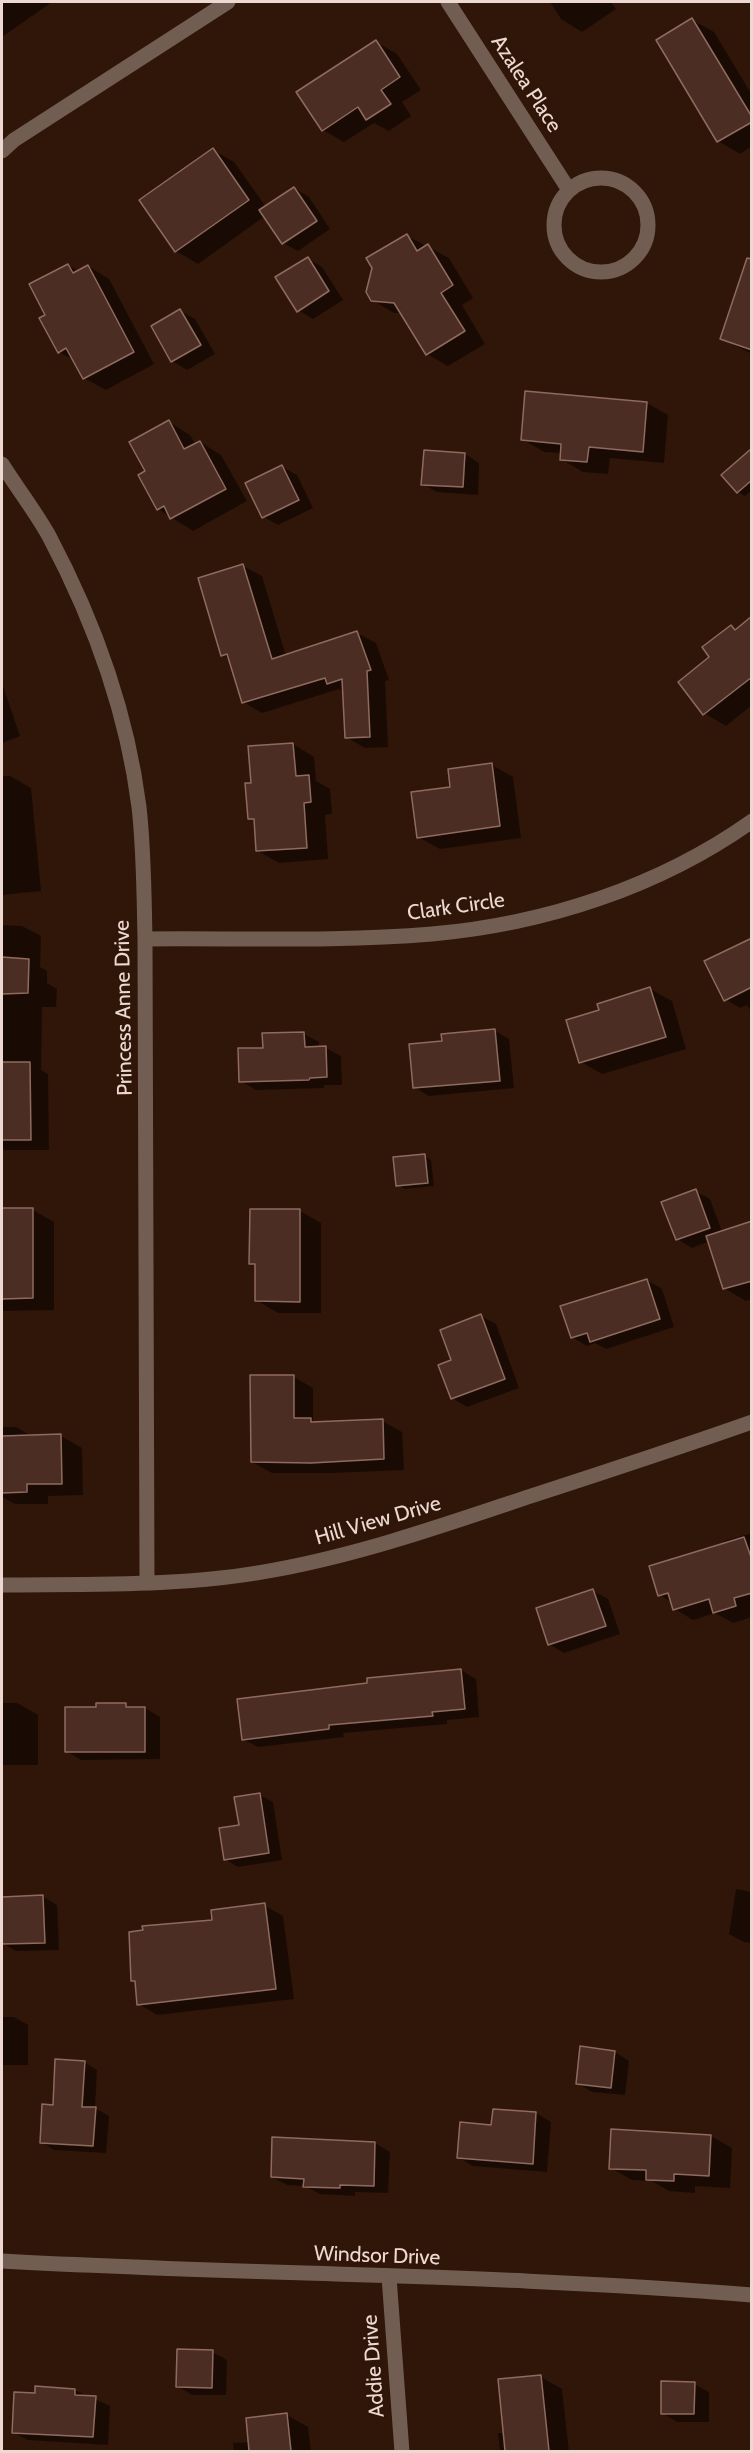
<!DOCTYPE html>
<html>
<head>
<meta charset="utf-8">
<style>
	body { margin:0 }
	#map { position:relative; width:753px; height:2453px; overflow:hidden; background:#301509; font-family:Cabin,sans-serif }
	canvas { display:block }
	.frame { position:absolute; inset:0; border:3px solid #edd9d1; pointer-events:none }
</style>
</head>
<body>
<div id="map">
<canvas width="753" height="2453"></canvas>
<div class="frame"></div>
</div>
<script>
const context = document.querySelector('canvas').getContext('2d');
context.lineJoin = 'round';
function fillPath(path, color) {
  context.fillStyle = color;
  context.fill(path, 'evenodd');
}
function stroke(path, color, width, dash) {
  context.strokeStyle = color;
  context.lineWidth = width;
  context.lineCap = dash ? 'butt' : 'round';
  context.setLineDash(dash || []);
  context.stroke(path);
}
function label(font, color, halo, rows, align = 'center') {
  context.font = font + ' Cabin,sans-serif';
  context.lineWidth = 4.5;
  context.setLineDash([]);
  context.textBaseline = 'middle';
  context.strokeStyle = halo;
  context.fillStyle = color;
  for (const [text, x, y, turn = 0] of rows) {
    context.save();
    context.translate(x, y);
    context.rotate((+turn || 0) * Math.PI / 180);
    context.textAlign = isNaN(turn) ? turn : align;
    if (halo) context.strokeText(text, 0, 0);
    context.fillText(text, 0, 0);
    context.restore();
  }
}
fillPath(new Path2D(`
	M2 2H52L2 37Z
	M550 2H611L616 9 582 32 561 19Z
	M692 20 714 32 752 95V146L740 154 718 141Z
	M376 42 397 54 421 90 402 102 411 116 389 131 374 123 344 142 323 130Z
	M213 150 234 162 266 207 294 188 309 197 330 229 298 251 283 243 265 216 198 264 176 251 141 201Z
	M407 236 449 258 473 298 462 305 485 344 448 366 427 354 402 313H394L372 300 374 268Z
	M308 259 322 267 343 300 313 319 298 310Z
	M68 265 78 271 88 266 109 279 154 364 106 390 84 378 75 361 59 352 47 315Z
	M752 266V354L722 339Z
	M180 311 195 319 215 354 187 370 172 361Z
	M647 403 668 415 664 463 610 458 608 474 583 472 561 459 562 453 544 452 522 439Z
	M169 422 190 435 196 445 200 442 221 455 247 501 193 531 158 509 147 472Z
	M465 454 479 463 478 495 437 492 423 484Z
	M752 466V490L745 496 738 492Z
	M282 467 297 475 313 508 278 525 264 517Z
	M243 566 262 576 286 656 357 633 376 643 389 680 385 681 388 747 365 748 346 737 344 692 339 689 262 713 243 702 230 659 222 655Z
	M752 624V705L726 726 704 713 711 657 731 627 737 630Z
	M2 683 20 736 2 743Z
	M293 744 314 757 316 781 330 789 332 814 325 815 328 859 279 863 258 851 256 822 249 818Z
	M492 765 513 777 521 838 440 849 418 837 451 788Z
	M2 776H10L31 788 41 891 2 895Z
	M2 925 22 926 41 936 40 967 47 971V983L57 989 56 1007H42L41 1070 48 1074 49 1150H5L2 1148Z
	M752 940V1013L747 1005 740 1008 725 999Z
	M650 989 672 1001 686 1049 602 1074 581 1062 601 1011Z
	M495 1031 509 1039 514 1088 429 1096 414 1087 443 1043Z
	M304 1034 319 1042V1048H326L341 1056 342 1085H324V1088L256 1090 241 1081 264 1049Z
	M424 1156 431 1160 434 1186 405 1189 398 1185Z
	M695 1191 710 1199 722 1232 752 1223V1299L746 1301 724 1288 710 1241 692 1248 677 1239Z
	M2 1210H33L54 1222V1310L2 1311Z
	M251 1211H300L321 1223V1313H278L256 1300V1266L251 1263Z
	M647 1280 662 1289 674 1327 606 1349 595 1343 587 1346 572 1337Z
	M481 1316 496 1324 519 1388 467 1407 452 1398 453 1360Z
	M294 1377 313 1388V1421L316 1423 382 1421 402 1432 404 1470 332 1473H272L252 1462Z
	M2 1427H16L33 1437 61 1436 82 1448 83 1495 48 1496V1504H15L2 1497Z
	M752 1533V1617L733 1623 715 1613 693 1620 675 1609 673 1603 660 1595 725 1544 724 1541Z
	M593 1591 608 1599 620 1634 564 1653 549 1644Z
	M461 1670 476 1679 479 1717 447 1720V1724L343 1733 344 1737 258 1747 243 1739 369 1684Z
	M2 1703H17L38 1715V1765H2Z
	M125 1705 131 1708H145L160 1717V1759L81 1760 66 1751 98 1709Z
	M260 1795 273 1802 282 1860 238 1867 225 1859Z
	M736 1889 752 1892V1943L744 1942 729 1934Z
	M42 1896 57 1905 59 1950 16 1951 2 1943V1898Z
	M264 1905 283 1916 294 1999 157 2015 139 2004 136 1982 132 1980 214 1921Z
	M2 2017H14L28 2025V2065H2Z
	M615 2052 629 2061 625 2095 592 2092 577 2083Z
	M84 2062 97 2070 95 2108 109 2116 106 2153 54 2150 41 2142 54 2107Z
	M494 2110 536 2113 551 2122 547 2172 473 2166 459 2158 493 2126Z
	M711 2136 732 2148 730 2188 695 2186V2193L669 2191 652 2181 632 2180 611 2168Z
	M274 2139 375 2143 390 2152 388 2193 355 2192V2196L320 2194 305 2186 287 2185 272 2177Z
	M212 2352 227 2360 226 2395H192L177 2386Z
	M541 2377 562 2389 569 2452H500L498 2433H505Z
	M694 2384 709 2392V2422H677L662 2413Z
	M75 2390 110 2406 108 2445 28 2440 13 2432 36 2394Z
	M287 2415 308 2427 311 2452H234L233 2443 250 2442Z`), '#0007');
const building = new Path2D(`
	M692 18 752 117V122L717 142 656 40Z
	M376 40 400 77 381 90 391 104 366 120 358 107 322 131 296 92Z
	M213 148 249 200 175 252 139 200Z
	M294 187 317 221 282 244 259 210Z
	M407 234 417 251 428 244 453 285 441 293 465 331 426 355 394 303 371 301 366 292 372 268 366 258Z
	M308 257 329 291 297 312 275 277Z
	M747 258 752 259V350L720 339Z
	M68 264 73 273 88 265 134 352 83 379 66 348 58 353 39 318 45 315 29 284Z
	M180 309 201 345 171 362 151 326Z
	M525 391 647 402 643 452 589 447 587 462 560 460 561 444 521 440Z
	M169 420 184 449 200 441 226 489 170 519 164 506 157 510 138 475 145 471 129 442Z
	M752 448V480L737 493 721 475Z
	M424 450 465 453 463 487 421 485Z
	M282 465 299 500 262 518 245 483Z
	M243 564 272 659 357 631 371 670 367 671 370 737 345 738 342 679 327 684 325 678 242 703 227 654 221 656 198 578Z
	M752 616V677L703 715 678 682 709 657 702 647 731 625 735 630Z
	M293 743 296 776 309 775 311 802 304 803 307 848 256 851 254 819H248L245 783H251L248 746Z
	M492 763 500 826 417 838 411 792 450 787 448 769Z
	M752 938V987L724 1001 704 961Z
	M2 957 29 959 28 993 2 994Z
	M650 987 666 1037 579 1063 566 1020 599 1010 597 1004Z
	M495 1029 500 1081 413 1088 409 1044 442 1041 441 1034Z
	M304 1032 305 1047 326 1046 327 1077 310 1078 309 1080 239 1082 238 1048H263L262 1033Z
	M2 1062H30L31 1140H2Z
	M425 1154 428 1183 396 1186 393 1157Z
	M696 1189 710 1228 676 1240 661 1202Z
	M2 1208H33V1298L2 1299Z
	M250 1209H300V1302L255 1301V1264H249Z
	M752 1221V1281L723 1289 706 1236Z
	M647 1279 660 1319 590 1342 587 1333 571 1338 560 1306Z
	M481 1314 505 1379 451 1399 438 1365 451 1360 440 1330Z
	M250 1375H294V1418H311V1422L383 1419 384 1459 311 1463 251 1462Z
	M61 1434 62 1484H27V1492L2 1493V1436Z
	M744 1537 752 1560V1593L734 1598 736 1606 713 1613 709 1599 673 1610 668 1593 658 1596 649 1566Z
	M593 1589 606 1626 548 1645 536 1608Z
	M461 1669 465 1709 432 1712 433 1716 329 1725V1729L242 1740 237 1699 367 1683V1678Z
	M96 1703H126V1707H145V1752H65V1707H96Z
	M260 1793 269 1853 224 1860 219 1828 239 1825 234 1797Z
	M43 1895 45 1943 2 1944V1897Z
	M265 1903 276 1989 137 2005 135 1981H131L129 1932 143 1930 142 1926 212 1920 211 1910Z
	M580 2046 615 2051 611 2088 576 2084Z
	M55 2059 85 2061 82 2107H96L93 2146 40 2143 42 2104 53 2105Z
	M493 2109 536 2112 533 2164 457 2158 460 2122 491 2125Z
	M611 2129 711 2135 709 2176 674 2174V2181L646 2180V2170L609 2169Z
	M272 2137 375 2142 374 2186 340 2185V2188L303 2187 304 2179 271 2177Z
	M177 2349 213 2350 212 2388 176 2387Z
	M541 2375 549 2451H505L498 2379Z
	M661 2381 695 2382 694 2414H661Z
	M35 2386 75 2389V2395L96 2396 93 2437 12 2433 14 2392 35 2393Z
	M287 2413 291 2451H249L246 2418Z`);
fillPath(building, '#4c2d23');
stroke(building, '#8f6b5f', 1.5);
stroke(new Path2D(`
	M448 2 569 190
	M2 151 14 140 228 2
	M554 225a47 47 0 1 1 94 0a47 47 0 1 1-94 0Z
	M2 464C17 488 35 511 49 536 94 621 127 712 139 807 144 851 144 895 145 939L147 1583
	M145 939C240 938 337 942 432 934 545 924 659 887 752 821
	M2 1585C92 1584 184 1587 274 1570 362 1554 447 1524 531 1496 605 1472 678 1448 752 1422
	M389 2277 402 2452`), '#715d51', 15);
stroke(new Path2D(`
	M2 2261C251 2275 502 2274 752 2295`), '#715d51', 15);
label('21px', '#edd9d1', '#301509', [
	["Azalea Place",526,84,57],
	["Clark Circle",456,907,-8],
	["Princess Anne Drive",124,1008,-91],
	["Hill View Drive",378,1521,-16],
	["Windsor Drive",377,2256,2],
	["Addie Drive",374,2366,-94]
]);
</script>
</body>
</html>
